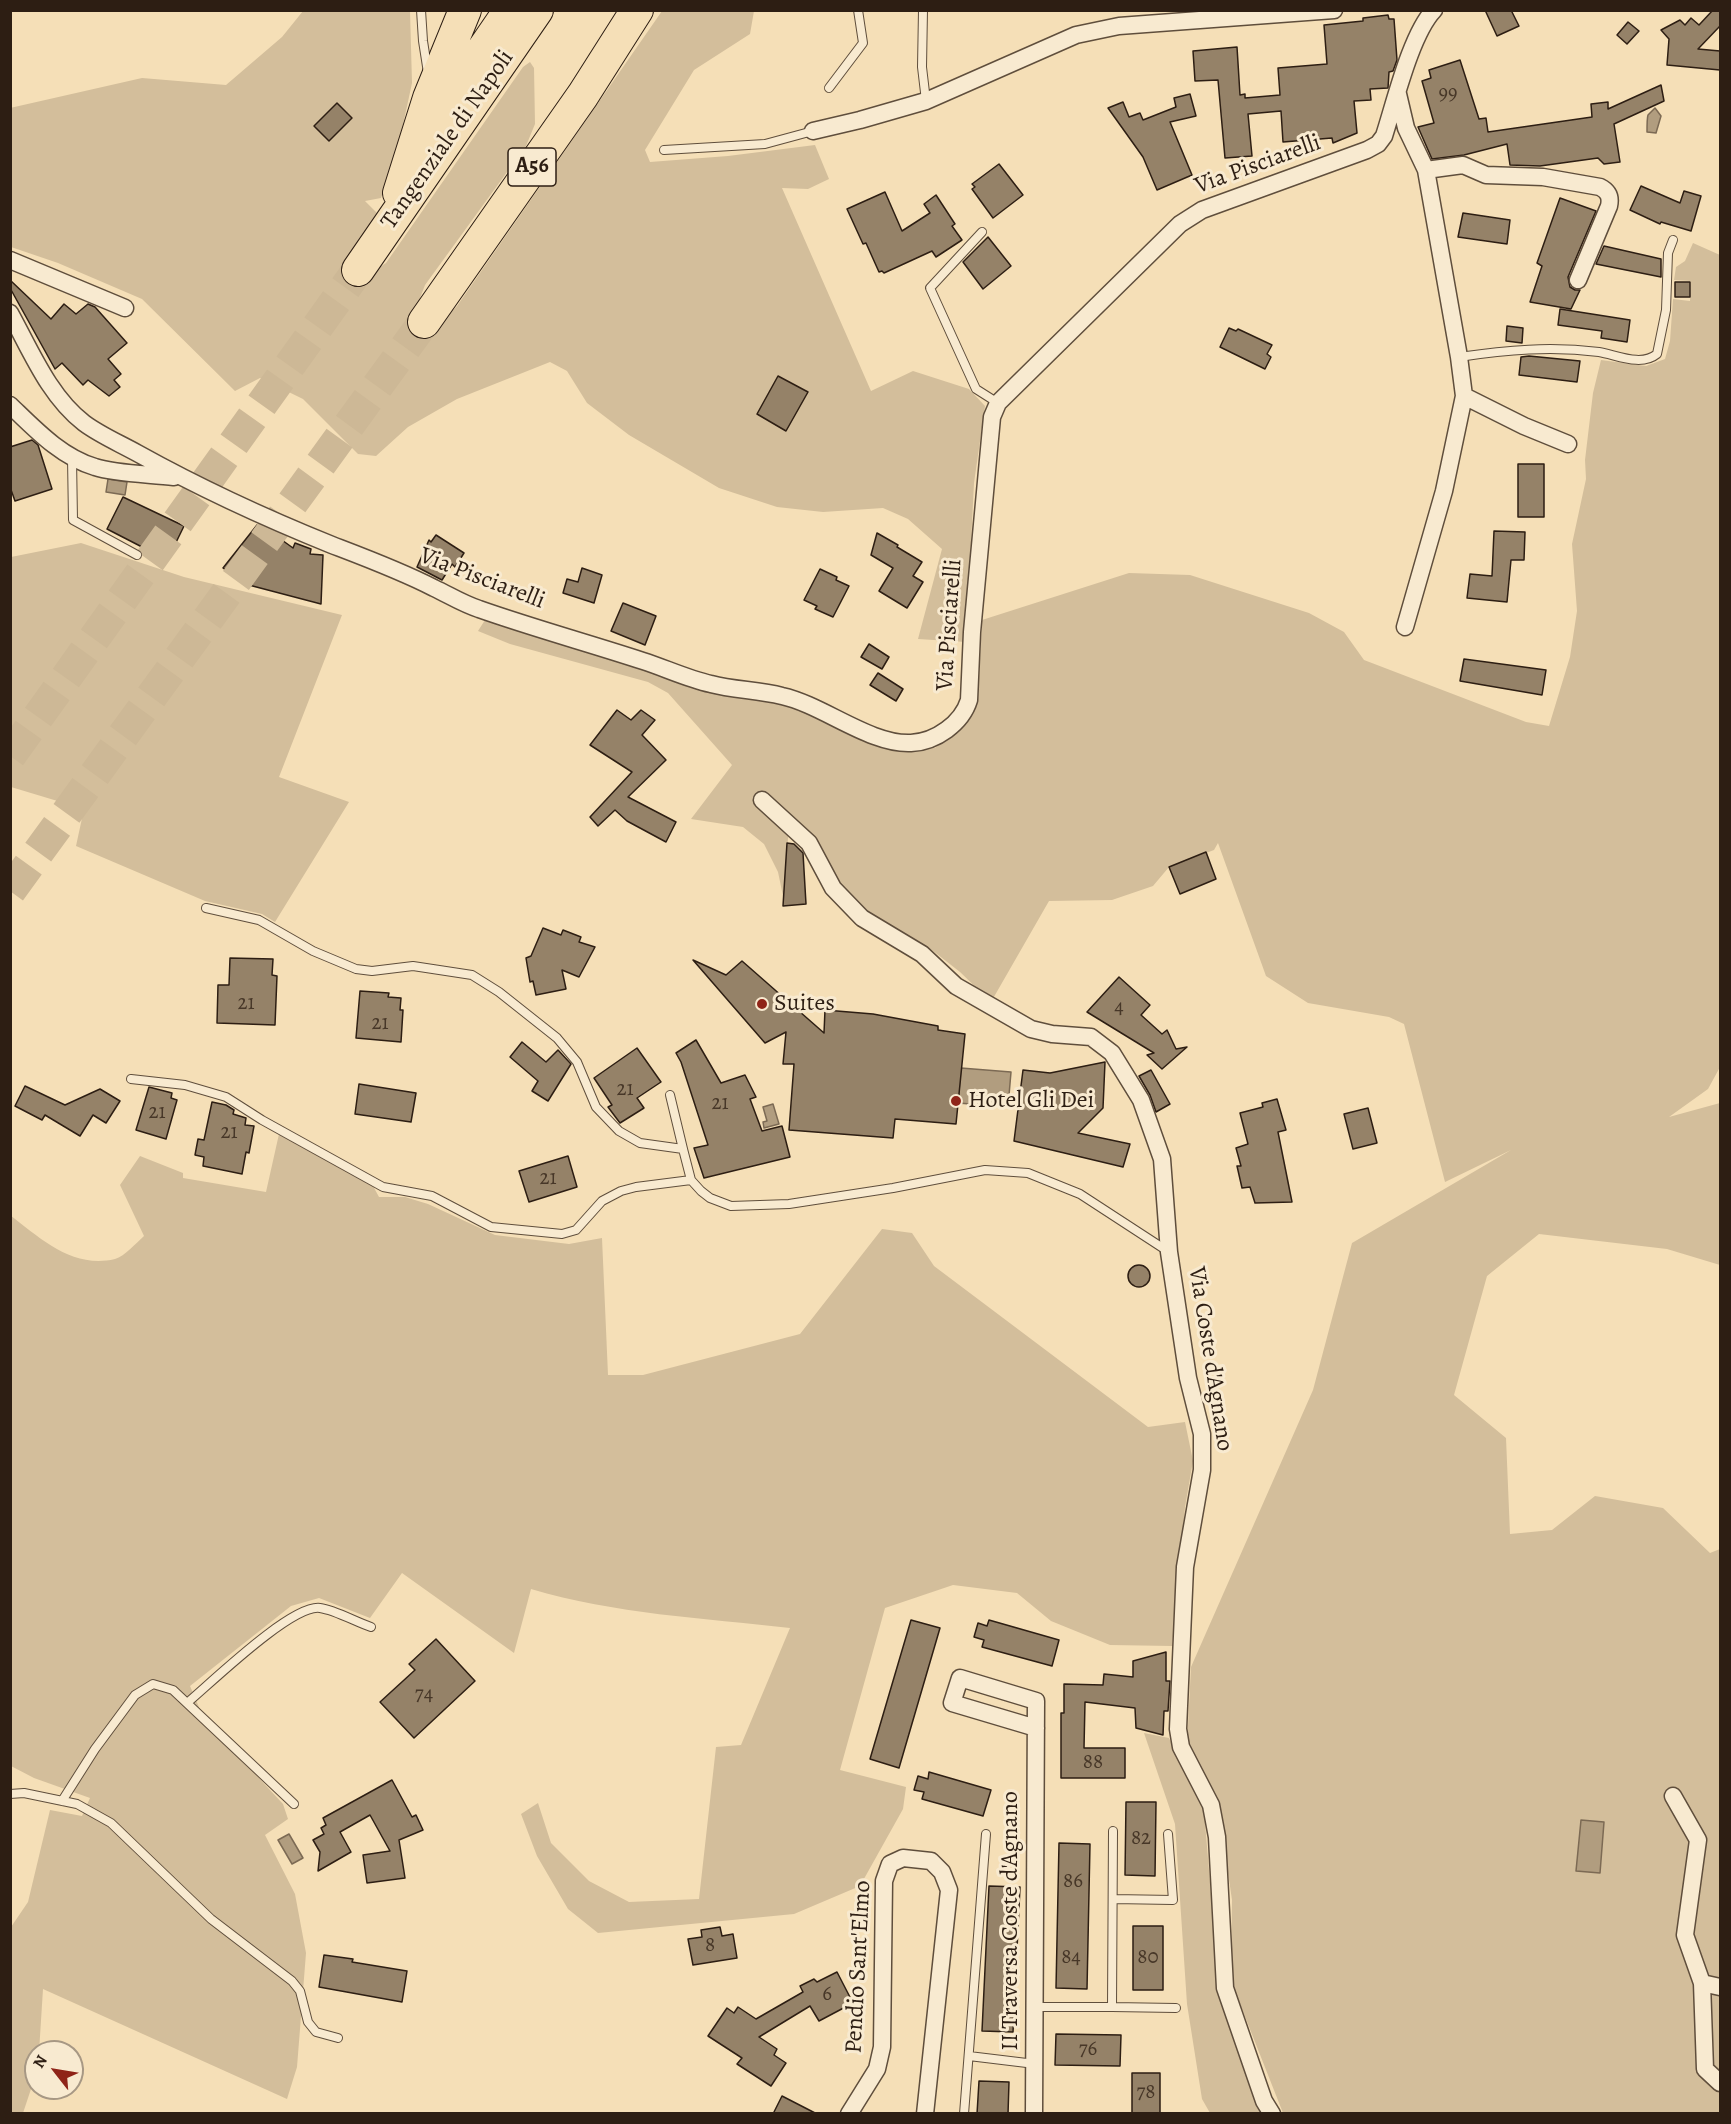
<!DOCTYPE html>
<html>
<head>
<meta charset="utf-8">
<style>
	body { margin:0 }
	#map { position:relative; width:1731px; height:2124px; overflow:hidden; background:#f5dfb7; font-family:Alegreya,serif }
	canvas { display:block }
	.frame { position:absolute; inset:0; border:12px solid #2d1e13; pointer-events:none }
	.north { position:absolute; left:24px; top:2040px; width:60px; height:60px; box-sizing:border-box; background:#f8ead0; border:2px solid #a79884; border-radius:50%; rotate:301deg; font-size:16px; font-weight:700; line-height:24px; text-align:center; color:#2d1e13 }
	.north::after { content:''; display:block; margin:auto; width:21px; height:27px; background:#8f2418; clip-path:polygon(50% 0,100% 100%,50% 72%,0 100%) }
</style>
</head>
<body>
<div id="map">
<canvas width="1731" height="2124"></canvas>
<div class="frame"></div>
<div class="north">N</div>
</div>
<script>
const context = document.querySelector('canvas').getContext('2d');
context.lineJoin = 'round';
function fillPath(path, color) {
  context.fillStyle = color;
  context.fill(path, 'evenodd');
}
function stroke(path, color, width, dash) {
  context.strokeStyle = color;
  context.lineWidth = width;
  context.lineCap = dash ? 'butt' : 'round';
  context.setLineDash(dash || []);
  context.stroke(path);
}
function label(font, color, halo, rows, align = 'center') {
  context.font = font + ' Alegreya,serif';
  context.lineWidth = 6;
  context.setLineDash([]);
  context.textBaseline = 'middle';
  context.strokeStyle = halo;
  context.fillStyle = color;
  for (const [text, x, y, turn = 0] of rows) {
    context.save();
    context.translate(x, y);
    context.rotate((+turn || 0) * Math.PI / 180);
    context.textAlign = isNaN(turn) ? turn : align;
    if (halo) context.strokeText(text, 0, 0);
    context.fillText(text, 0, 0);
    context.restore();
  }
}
fillPath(new Path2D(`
	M303 11H410L412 83 395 162 381 198 365 201 377 213 351 254 366 276 386 263 523 67 530 62 534 68 535 124 526 146 425 285 420 298 422 315 440 323 457 306 662 11H754L750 34 694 70 645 150 650 162 728 156 815 145 829 179 808 189 782 188 871 391 913 371 969 389 985 406 974 483 966 642 918 639 942 549 908 519 883 508 823 512 777 507 719 488 629 435 587 403 567 371 550 362 457 399 408 427 376 456 358 454 303 399 260 378 235 391 142 299 58 263 11 247 10 108 142 78 226 85 282 37Z
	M1693 243 1720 255V1067L1708 1089 1669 1117 1720 1103V1265L1667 1249 1539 1234 1487 1276 1454 1395 1506 1438 1510 1534 1552 1530 1595 1496 1663 1508 1710 1553 1720 1549V2113H1283L1231 1981 1232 1900 1218 1804 1187 1745 1191 1667 1313 1390 1352 1243 1511 1150 1445 1182 1404 1024 1389 1017 1308 1003 1266 976 1218 843 1214 850 1169 867 1153 886 1112 900 1049 901 991 1002 960 972 928 947 872 917 839 890 789 823 784 901 778 872 764 844 743 827 691 819 732 765 668 693 648 682 510 644 478 631 485 620 640 665 786 703 912 750 935 748 962 728 978 698 982 620 1129 573 1190 575 1309 613 1344 632 1364 660 1526 722 1549 726 1570 657 1577 611 1572 544 1586 479 1585 460 1593 393 1601 360 1646 366 1665 359 1670 341 1673 299 1690 301 1691 281 1674 280 1676 267 1685 261Z
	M81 543 184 577 342 615 279 777 349 802 275 922 262 914 205 901 76 846 84 809 11 787V557Z
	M279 1134 373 1186 379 1197H405L428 1204 495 1235 569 1244 602 1238 608 1375H643L800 1334 882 1229 912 1233 934 1266 1148 1427 1185 1422 1193 1461 1185 1507 1172 1646 1110 1645 1051 1621 1017 1593 953 1585 885 1608 840 1770 906 1787 903 1809 860 1886 794 1914 598 1933 568 1909 537 1856 521 1814 538 1803 551 1843 589 1881 629 1902 699 1899 716 1747 741 1745 790 1628C703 1618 615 1614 531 1589L514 1653 402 1573 370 1618 319 1598 291 1606 190 1686 204 1719 283 1804 288 1819 265 1835 295 1894 306 1953 297 2067 287 2099 43 1989 39 2052H36V2074L23 2113H11V1927L28 1902 50 1810 82 1816 90 1798 34 1778 11 1766 10 1215C41 1239 73 1269 115 1259 125 1256 136 1243 144 1236L120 1185 140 1156 183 1173V1178L266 1192Z
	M1144 1733 1169 1738 1204 1811 1219 1989 1237 2048 1262 2113H1210L1202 2099 1187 2004 1175 1824Z`), '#d3be9b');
const water = new Path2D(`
	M1655 108 1661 116 1656 133 1647 132C1647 128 1647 118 1648 115Z
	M108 479 127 482 125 495 106 492Z
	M961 1068 1011 1072 1008 1107 958 1103Z
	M773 1104 779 1124 764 1128 763 1122 767 1121 763 1107Z
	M1581 1820 1604 1822 1600 1873 1576 1871Z
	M289 1834 303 1858 292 1864 278 1840Z`);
fillPath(water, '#b19d7f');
stroke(water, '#7c6a54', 1.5);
const building = new Path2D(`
	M1485 10H1511L1519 26 1497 36Z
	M1713 10H1720V26L1698 49 1720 51V70L1667 65 1669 39 1661 30 1680 20 1685 25 1691 18 1699 25Z
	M1388 15 1389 19H1394L1397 60 1393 71 1389 72 1388 88 1370 89 1371 100 1354 101 1357 133 1333 143 1332 138 1283 142 1281 111 1248 114 1252 156 1225 158 1218 80 1195 81 1193 51 1237 47 1240 95 1245 94V98L1280 95 1278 68 1327 64 1324 25 1363 21V18Z
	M1628 22 1639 31 1627 44 1617 35Z
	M1460 60 1479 119 1486 118 1488 132 1592 117 1591 104 1608 102V109L1661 85 1664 101 1614 124 1620 162 1604 164 1598 158 1540 166 1510 165 1507 144 1464 155 1432 159 1418 127 1434 123 1422 81 1431 78 1429 70Z
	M1190 94 1196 116 1170 122 1192 175 1157 190 1143 157 1108 108 1123 102 1129 117 1140 113 1143 120 1176 107 1174 98Z
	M337 103 352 118 329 141 314 126Z
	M999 164 1023 195 993 218 972 189 975 187 972 184Z
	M1641 186 1680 203 1684 191 1701 196 1691 231 1661 222 1660 224 1630 210Z
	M885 192 902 231 930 213 924 204 936 195 955 224 952 226 962 240 936 257 932 251 884 273 882 271 879 272 866 243 863 244 847 209Z
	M1560 198 1596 211 1568 277 1570 287 1575 290H1580L1571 309 1530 302 1542 266 1537 263Z
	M1463 213 1510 220 1507 244 1458 237Z
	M988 237 1011 266 983 289 963 262Z
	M1604 246 1661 259V277L1596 264Z
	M10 280 51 319 64 304 76 314 88 304 95 307 127 343 108 359 121 374 114 380 120 387 109 396 88 380 83 385 62 363 55 369 10 288Z
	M1675 282H1690V297H1675Z
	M1560 309 1630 320 1627 342 1601 338 1602 331 1558 325Z
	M1507 326 1523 328 1522 343 1506 341Z
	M1229 328 1236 331 1238 329 1272 345 1267 354 1271 357 1265 369 1220 347Z
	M1529 356 1580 361 1577 382 1519 375 1521 357Z
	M778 376 808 392 786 431 757 414Z
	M32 440 38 445 52 489 15 501 10 487V447Z
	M1518 464H1544V517H1518Z
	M123 497 184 526 166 563 142 552 144 548 107 529Z
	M257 525 268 530 293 548 295 543 311 549 310 554 323 555 321 604 245 584 223 568Z
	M1494 531 1525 532 1524 560H1511L1507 602 1467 598 1470 574 1492 576Z
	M877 533 898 545 897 547 922 562 913 576 923 582 907 608 879 591 893 568 871 555Z
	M436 535 464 553 455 567 452 564 442 580 417 567 429 540 431 542Z
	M582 568 602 575 594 603 563 593 567 579 578 582Z
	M820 569 837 577 836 580 849 586 833 617 815 609 817 606 804 600Z
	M623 603 656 616 645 645 611 631Z
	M869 644 889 657 882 669 861 657Z
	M1464 659 1546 670 1542 695 1460 681Z
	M878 673 903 689 896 701 870 685Z
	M617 710 631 720 641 710 655 720 642 735 666 760 628 797 676 822 666 842 627 821 615 810 598 826 590 817 632 772 590 745Z
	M787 843 794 844 803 853 806 904 783 906Z
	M1206 852 1216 879 1180 894 1169 867Z
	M543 928 561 935 563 930 581 937 579 942 595 947 579 977 562 970 566 989 536 995 533 981 530 982 526 958 531 956Z
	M230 958 273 959 272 975 277 976 275 1025 217 1023 218 985H229Z
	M693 960 726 975 742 961 824 1033 825 1010 873 1014 938 1026V1030L965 1034 956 1124 895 1119 893 1138 789 1130 794 1064H783L786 1032 765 1043Z
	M1119 977 1150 1005 1141 1015 1162 1034 1167 1030 1176 1049 1187 1047 1162 1069 1147 1055 1154 1053 1087 1012Z
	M360 991 389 993 388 997 401 998 400 1010H403L401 1042 356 1038Z
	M696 1040 721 1083 745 1075 756 1097 750 1099 762 1131 782 1126 790 1157 704 1178 694 1148 708 1145 681 1062 676 1053Z
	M522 1042 546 1062 558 1050 571 1064 548 1101 532 1091 538 1081 510 1057Z
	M637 1048 661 1082 637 1098 644 1108 620 1123 608 1107 612 1105 594 1078Z
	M1105 1062 1103 1108 1078 1133 1130 1144 1123 1167 1014 1141 1023 1070 1050 1073Z
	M1151 1070 1170 1104 1156 1112 1150 1095 1139 1076Z
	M359 1084 416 1093 411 1122 355 1114Z
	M25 1086 65 1105 100 1089 120 1101 106 1123 93 1115 80 1136 45 1115 42 1120 15 1106Z
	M149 1087 172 1093 171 1098 177 1100 166 1139 136 1130Z
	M1277 1099 1286 1130 1278 1132 1292 1202 1255 1203 1250 1187 1242 1188 1237 1166H1241L1236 1148 1248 1144 1240 1113 1263 1107 1262 1103Z
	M212 1102 226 1105 234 1110 233 1114 246 1118 245 1125 254 1126 249 1153 246 1152 242 1174 203 1166 204 1157 195 1155 198 1139 204 1140Z
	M1368 1108 1377 1143 1353 1149 1344 1114Z
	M568 1156 577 1187 529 1202 519 1171Z
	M1128 1276a11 11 0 1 1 22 0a11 11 0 1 1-22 0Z
	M911 1620 940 1628 899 1768 870 1759Z
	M989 1620 1059 1640 1052 1666 982 1647 984 1640 974 1637 978 1623 987 1626Z
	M436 1639 475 1681 414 1738 380 1702 415 1670 409 1664Z
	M1166 1652V1681H1170L1168 1711H1164L1163 1735 1136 1728 1135 1708 1085 1702 1084 1748H1125V1778H1061V1713H1064V1684L1103 1685 1104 1674 1133 1677V1661Z
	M929 1772 991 1790 983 1816 922 1799 924 1792 914 1790 918 1776 928 1779Z
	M392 1780 412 1817 416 1815 423 1830 399 1840 405 1878 367 1883 363 1855 390 1851 370 1815 340 1832 351 1852 318 1871 320 1852 313 1840 324 1834 321 1828 326 1825 323 1818Z
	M1126 1802H1156L1155 1876 1125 1875Z
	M1059 1843 1090 1844 1087 1989 1056 1988Z
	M989 1886 1020 1887 1013 2032 982 2031Z
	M1133 1926H1163V1990H1133Z
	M720 1927 722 1936 733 1934 737 1958 693 1965 688 1939 702 1937 701 1930Z
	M324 1955 353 1959 352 1962 407 1971 402 2002 319 1987Z
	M837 1972 853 2003 819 2021 810 2006 759 2037 777 2049 774 2055 786 2063 771 2086 737 2064 742 2058 708 2036 727 2008 734 2013 738 2007 756 2019 803 1992 800 1986 814 1979 817 1982Z
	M1056 2034 1121 2035 1120 2066 1055 2065Z
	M1132 2073H1160V2114H1132Z
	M979 2081 1009 2082 1008 2114H977Z
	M782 2096 817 2114H773Z`);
fillPath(building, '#958268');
stroke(building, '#2d1e13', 1.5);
stroke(new Path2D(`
	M10 756 358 270
	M10 891 424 322`), '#cdb896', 32, [32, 16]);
const lane = new Path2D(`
	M421 10 423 41 428 73
	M923 10 922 67 926 101
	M829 88 863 43 858 10
	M664 150 765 144 813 131
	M982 232 930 288 976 389 998 403
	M1459 357C1507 350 1550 346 1599 352 1617 355 1641 367 1657 354L1666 310 1668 253 1673 240
	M72 458 73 520 137 555
	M206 908 259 920 313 951 356 969 372 971 413 966 472 975 499 992 557 1038 577 1062 596 1107 619 1131 640 1143 683 1149 691 1180 701 1191 710 1198 731 1206 789 1204 893 1188 985 1170 1028 1173 1080 1194 1169 1252
	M131 1079 185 1085 226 1097 262 1120 383 1187 432 1196 491 1227 562 1234 576 1230 602 1201 621 1191 636 1187 691 1180
	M670 1095 683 1149
	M187 1703C211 1683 292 1604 320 1608 335 1610 356 1622 371 1627
	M10 1794 24 1793 77 1804 111 1823 211 1919 292 1981 300 1991 308 2022 316 2032 338 2038
	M62 1801 95 1749 135 1695 153 1684 173 1690 294 1804
	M1113 1899 1173 1900 1168 1834
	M1035 2007H1112L1113 1831
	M1112 2007 1176 2008
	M969 2056 1035 2064
	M964 2114 986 1834`);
const street = new Path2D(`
	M1398 94 1406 128 1426 170 1459 357 1464 396 1444 491 1405 627
	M813 131 860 120 926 101 1076 35 1119 26 1334 10
	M1426 170 1463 165 1486 175 1543 177 1600 187C1608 191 1611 197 1609 206L1578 280
	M10 260 125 308
	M10 313C31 351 49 396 84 423 100 435 119 443 137 453 200 488 265 518 332 545 366 558 401 571 434 588 449 595 463 604 479 609 533 628 588 643 643 661 665 668 688 679 711 684 734 690 758 690 782 696 823 705 870 745 911 743 936 742 962 723 969 700L972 632 992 417 998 403 1180 224 1202 210 1367 150 1378 144 1384 136C1395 102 1411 34 1434 10
	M1464 396 1524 426 1568 444
	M10 405C35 429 61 457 95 467 116 474 151 474 174 477
	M762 800 809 843 833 888 862 918 922 954 956 986 1031 1029 1052 1034 1091 1037 1112 1053 1141 1100 1162 1159 1169 1252 1188 1378 1202 1434V1470L1185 1567 1178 1729 1181 1747 1211 1805 1217 1837 1225 1988 1264 2101 1272 2114
	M1673 1796 1698 1840 1685 1935 1702 1983 1705 2069 1720 2083
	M1702 1983 1720 1987
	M849 2114 877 2069 882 2047 884 1881 890 1864 903 1858 931 1861 942 1872 949 1890 925 2114
	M1034 2114 1036 1701 960 1678 952 1703 1036 1728`);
const highway = new Path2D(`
	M434 121 510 10
	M399 193 429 98 465 10
	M358 270 537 10
	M424 322 583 95 637 10`);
stroke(lane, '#5f4e3c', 10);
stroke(street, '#5f4e3c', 19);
stroke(highway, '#2d1e13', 34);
stroke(lane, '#f8ead0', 8);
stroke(street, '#f8ead0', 16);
stroke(highway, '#f5dfb7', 32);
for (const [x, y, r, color] of [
	[762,1004,6,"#8f2418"],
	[956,1101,6,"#8f2418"]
]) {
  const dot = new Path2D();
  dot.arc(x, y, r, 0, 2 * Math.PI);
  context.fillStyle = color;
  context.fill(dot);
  stroke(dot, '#f8ead0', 2);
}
label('21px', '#473728', null, [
	["99",1448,94],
	["21",246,1004],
	["4",1119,1008],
	["21",380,1024],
	["21",625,1090],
	["21",720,1104],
	["21",157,1113],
	["21",229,1133],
	["21",548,1179],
	["74",424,1695],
	["88",1093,1763],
	["82",1141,1839],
	["86",1073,1882],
	["8",710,1946],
	["84",1071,1958],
	["80",1148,1958],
	["6",827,1995],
	["76",1088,2050],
	["78",1146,2093]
]);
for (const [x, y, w] of [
	[532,167,48]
]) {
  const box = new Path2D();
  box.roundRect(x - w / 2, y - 19, w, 38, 4.5);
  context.fillStyle = '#f8ead0';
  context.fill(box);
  stroke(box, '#2d1e13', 1.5);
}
label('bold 22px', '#2d1e13', null, [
	["A56",532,167]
]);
label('24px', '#2d1e13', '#f8ead0', [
	["Tangenziale di Napoli",448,140,-55],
	["Via Pisciarelli",1258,165,-20],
	["Via Pisciarelli",482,579,21],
	["Via Pisciarelli",950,625,-86],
	["Via Coste d'Agnano",1210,1359,81],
	["II Traversa Coste d'Agnano",1011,1921,-90],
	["Pendio Sant'Elmo",859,1967,-87]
]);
label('24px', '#2d1e13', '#f8ead0', [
	["Suites",774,1004],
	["Hotel Gli Dei",968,1101]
], 'left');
</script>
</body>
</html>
